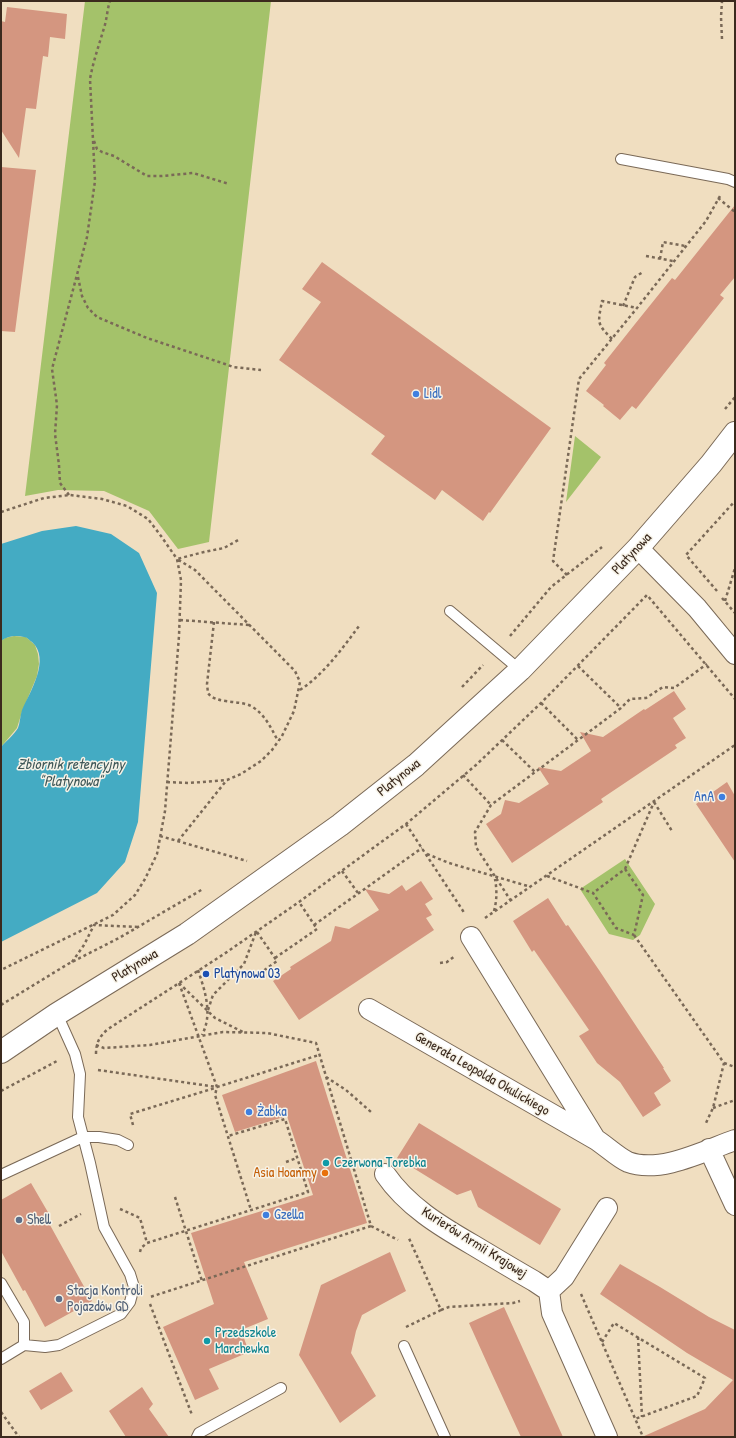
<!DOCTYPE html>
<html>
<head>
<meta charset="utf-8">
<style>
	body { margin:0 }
	#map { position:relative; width:736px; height:1438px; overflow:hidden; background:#f0dec0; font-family:"Patrick Hand",sans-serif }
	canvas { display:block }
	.frame { position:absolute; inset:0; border:2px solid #3b2a1e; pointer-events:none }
</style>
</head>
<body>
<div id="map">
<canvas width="736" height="1438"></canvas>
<div class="frame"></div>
</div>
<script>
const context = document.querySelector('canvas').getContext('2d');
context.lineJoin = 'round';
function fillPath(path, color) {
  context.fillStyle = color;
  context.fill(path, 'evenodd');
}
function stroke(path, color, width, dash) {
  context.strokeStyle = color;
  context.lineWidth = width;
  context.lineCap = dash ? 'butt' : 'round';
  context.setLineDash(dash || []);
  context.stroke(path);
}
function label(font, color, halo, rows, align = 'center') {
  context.font = font + ' "Patrick Hand",sans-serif';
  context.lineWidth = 3;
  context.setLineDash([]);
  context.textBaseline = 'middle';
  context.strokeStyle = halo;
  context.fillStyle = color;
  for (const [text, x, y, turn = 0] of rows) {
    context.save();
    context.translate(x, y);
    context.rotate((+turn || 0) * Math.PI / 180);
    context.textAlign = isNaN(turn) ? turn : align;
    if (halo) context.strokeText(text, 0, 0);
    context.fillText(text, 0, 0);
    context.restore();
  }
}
fillPath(new Path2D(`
	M85 1H271L209 542 178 549 149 511 104 491 58 490 25 496Z
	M575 436 601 457 566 502Z
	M14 636 26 637 35 645 38 654 39 664 37 676 22 712 17 728 1 747V641L5 638Z
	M625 859 655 904 640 935 633 940 609 934 580 889Z`), '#a4c26a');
fillPath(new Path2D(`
	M76 526 111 534 139 553 157 593 138 822 125 862 97 893 1 942V747C6 741 14 735 18 728 20 723 20 716 22 710 30 692 51 659 32 642 29 640 27 637 24 637 16 635 7 636 1 641V544L42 531Z`), '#44abc3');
fillPath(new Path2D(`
	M7 7 67 14 65 39 50 37 48 57 43 56 36 109 26 108 19 158 1 130V21L5 22Z
	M1 167 36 170 15 332 1 331Z
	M735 205V277L720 295 724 298 636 409 632 406 620 420 603 406 604 405 586 391 606 365 604 363 635 324 672 278 675 280Z
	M322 262 551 428 490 513 489 512 483 521 442 490 435 500 371 454 385 436 279 360 321 302 302 289Z
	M674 691 686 709 673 718 686 738 675 745 677 748 601 799 603 802 512 863 486 824 501 814 505 800 519 803 549 784 538 767 561 771 591 751 580 732 603 737 644 709 645 710Z
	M727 782 735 796V862L696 804Z
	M421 881 433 899 425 904 432 915 426 918 434 930 299 1020 273 981 291 969 290 967 331 941 335 926 349 929 379 910 365 889 389 894 402 885 406 891Z
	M548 898 566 926 568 925 599 970 664 1068H663L671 1081 654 1093 661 1105 643 1117 620 1082 597 1063 579 1036 589 1030 534 950 532 952 513 921Z
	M316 1061 367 1223 244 1262 268 1319 241 1330 249 1352 209 1369 219 1389 195 1400 163 1327 214 1304 191 1233 313 1195 287 1116 235 1132 222 1095Z
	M419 1123 561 1209 540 1245 478 1207 471 1190 457 1195 397 1158Z
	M31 1183 49 1214 45 1216 92 1301 45 1327 25 1290 23 1291 1 1251V1200Z
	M390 1252 406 1291 362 1315 356 1331 351 1353 376 1396 340 1423 299 1355 321 1285Z
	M620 1264 660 1287 709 1317 735 1330V1437H642L705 1409 733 1380 687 1353 600 1294Z
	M504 1307 527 1358 563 1437H521L492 1374 469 1323Z
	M61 1372 73 1391 41 1410 29 1391Z
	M142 1387 153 1404 149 1409 169 1437H126L109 1411Z`), '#d49680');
const service = new Path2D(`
	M621 159 728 179 735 182
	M450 611 520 670
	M1 1175 83 1137H99L118 1140 128 1145
	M1 1283 24 1322V1345
	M404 1346 445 1437
	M1 1359 24 1345 45 1347 59 1345 121 1314 130 1302 134 1287 130 1274 104 1227 90 1163 78 1117 80 1074 75 1054 57 1014
	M197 1437 199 1433 281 1388`);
const minor = new Path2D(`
	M638 548 697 608 735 654
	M471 937 594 1137
	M369 1009 595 1139C605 1145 617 1157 628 1162 660 1174 704 1151 735 1140
	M709 1149 735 1205
	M385 1174C407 1206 440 1226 473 1245 493 1257 513 1269 534 1281L549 1291 552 1313 607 1437
	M549 1291 564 1277 607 1208`);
const tertiary = new Path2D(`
	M1 1052 57 1014 187 934 340 825 416 765 520 670 638 548 711 464 735 433`);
stroke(service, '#7a6957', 12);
stroke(minor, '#7a6957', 22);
stroke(tertiary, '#7a6957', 24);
stroke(new Path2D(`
	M722 39 721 17 722 1
	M94 141 97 149 102 152 114 156 147 176H162L193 173 229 184
	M718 198 735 212
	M646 256 673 261
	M660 259 663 242 685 246
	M78 277 82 296 88 308 97 317 147 338 225 364 233 367 261 370
	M623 306 635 277 643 272
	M612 339C596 323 598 323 602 301L637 308
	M725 409 735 397
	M69 495 60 483 59 465 55 434 57 405 52 369 87 237 95 181 90 79C93 62 99 45 104 28 107 19 107 10 110 1
	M1 512 44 498 70 495 102 499 127 506 148 519 161 536 177 559 181 580 179 636 165 811 157 854 145 879 135 895 113 915 1 970
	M567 575 553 561 579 379 637 308 706 221 720 196
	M717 591 686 555 735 501
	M722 598 735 613
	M725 601 735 568
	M180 620 249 625
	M214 622 207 684 208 693C215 704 239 700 251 706 265 714 271 728 278 741
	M510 636 551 587 602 547
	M578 666 621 708
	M462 687 483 665
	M300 690C324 674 342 649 359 626
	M541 703 578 740
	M502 740 535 772
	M463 775 491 805
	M167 782 189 783 227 780 241 774 261 761 272 750 282 736 294 711 300 682 295 671 195 570 177 559 204 552 224 548 240 539
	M654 802 672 831
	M406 824 465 914
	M160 836 247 861
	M178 841 226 781
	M427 854 449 863 531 887
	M625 869 654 802
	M342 871 358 893
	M547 876 593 893 616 928 634 935 643 895 625 869 593 893
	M511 901 476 847 475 832 491 805 621 708 630 699 646 698 663 687 674 688 707 664
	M494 911C497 900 497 890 495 879
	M485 918 735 745
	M314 925 422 848
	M257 932 277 961 263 971
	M634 935 724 1063 713 1108 705 1125
	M275 958 317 929 299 902
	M72 962 84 945 94 925 138 927
	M440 963 447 962 455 956
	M198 970C205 991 213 1014 202 1035
	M179 983 217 1087 215 1095 251 1210
	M179 983 215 1018 243 1032
	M1 1005 68 964 119 938 203 889
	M208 1010 213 995 244 964 256 932
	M96 1045 104 1048 150 1045 223 1032 267 1033 316 1043 371 1226 150 1297
	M96 1054C96 1042 100 1036 108 1029L224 954 299 902 406 824 476 765 541 703 647 595 735 699
	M724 1063 735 1067
	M98 1070 217 1087 319 1055
	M326 1077 346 1090 371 1112
	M1 1091 57 1061
	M713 1108 735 1100
	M133 1125 130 1114 215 1088
	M286 1162 297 1158
	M175 1197 202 1281
	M120 1209 140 1218 147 1243 308 1192 285 1119 228 1136
	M59 1226 81 1214
	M371 1226 398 1240
	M140 1252 141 1248 147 1243
	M581 1294 643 1437
	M150 1304 192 1415
	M441 1310 449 1307 513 1303 520 1301
	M406 1327 441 1310 408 1236
	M638 1337 642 1417
	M602 1342 614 1323 705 1378 697 1396 635 1419
	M1 1412 19 1437`), '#7a6957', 2.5, [3, 3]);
stroke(service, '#fff', 10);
stroke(minor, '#fff', 20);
stroke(tertiary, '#fff', 22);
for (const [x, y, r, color] of [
	[416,394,4,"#3f7fe0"],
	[722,797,4,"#3f7fe0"],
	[206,974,4,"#1a4fb4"],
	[249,1112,4,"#3f7fe0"],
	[326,1163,4,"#0f9aa8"],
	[325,1173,4,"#e8710a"],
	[266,1215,4,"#3f7fe0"],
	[19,1220,4,"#5c6f8a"],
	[59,1299,4,"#5c6f8a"],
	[207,1341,4,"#0f9aa8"]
]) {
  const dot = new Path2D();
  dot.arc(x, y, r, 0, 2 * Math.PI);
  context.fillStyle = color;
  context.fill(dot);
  stroke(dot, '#f7f3e8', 1.5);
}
label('14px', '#366cbe', '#f7f3e8', [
	["Lidl",424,394],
	["AnA",714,797,"right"],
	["Żabka",257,1112],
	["Gzella",274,1215]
], 'left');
label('14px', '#3b2a1e', '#f7f3e8', [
	["Platynowa",632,554,-47],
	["Platynowa",399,778,-39],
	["Platynowa",135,966,-31],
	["Generała Leopolda Okulickiego",482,1074,30],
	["Kurierów Armii Krajowej",474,1243,32]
]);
label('14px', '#164399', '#f7f3e8', [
	["Platynowa 03",214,974]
], 'left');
label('14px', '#0d838f', '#f7f3e8', [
	["Czerwona Torebka",334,1163],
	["Przedszkole",215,1333],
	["Marchewka",215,1349]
], 'left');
label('14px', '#c56008', '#f7f3e8', [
	["Asia Hoanmy",317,1173]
], 'right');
label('14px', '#4e5e75', '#f7f3e8', [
	["Shell",27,1220],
	["Stacja Kontroli",67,1291],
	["Pojazdów GD",67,1307]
], 'left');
label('italic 15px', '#3e5758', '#f7f3e8', [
	["Zbiornik retencyjny",71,765],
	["\"Platynowa\"",71,782]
]);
</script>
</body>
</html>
